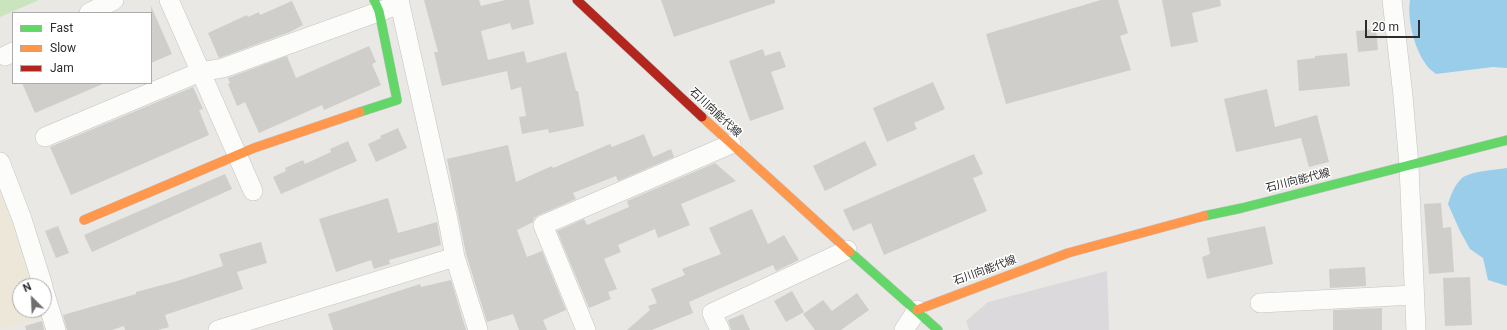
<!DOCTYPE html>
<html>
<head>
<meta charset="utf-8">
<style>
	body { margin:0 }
	#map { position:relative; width:1507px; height:330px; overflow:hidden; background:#eae8e4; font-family:Roboto,sans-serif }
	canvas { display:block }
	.legend { position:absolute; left:12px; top:12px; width:140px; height:72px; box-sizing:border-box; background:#fff; border:1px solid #ababab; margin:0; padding:5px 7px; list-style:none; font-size:12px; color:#2d2d2d }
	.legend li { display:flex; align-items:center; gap:8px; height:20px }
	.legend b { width:20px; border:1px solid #ababab }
	.north { position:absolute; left:12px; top:278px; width:40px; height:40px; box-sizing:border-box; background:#fff; border:1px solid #ababab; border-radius:50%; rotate:336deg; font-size:11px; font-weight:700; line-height:16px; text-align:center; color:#2d2d2d }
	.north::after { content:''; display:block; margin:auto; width:14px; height:18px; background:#6f6e6d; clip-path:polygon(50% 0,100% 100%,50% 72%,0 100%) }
	.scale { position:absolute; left:1365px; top:20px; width:55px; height:18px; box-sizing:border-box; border:2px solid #2d2d2d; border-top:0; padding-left:5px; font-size:12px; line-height:14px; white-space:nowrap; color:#2d2d2d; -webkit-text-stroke:3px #fff; paint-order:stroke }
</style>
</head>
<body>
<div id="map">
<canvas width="1507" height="330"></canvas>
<ul class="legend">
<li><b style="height:5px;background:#63d668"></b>Fast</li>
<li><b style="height:5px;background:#ff974d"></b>Slow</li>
<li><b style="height:5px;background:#b3261e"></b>Jam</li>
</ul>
<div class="north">N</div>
<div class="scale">20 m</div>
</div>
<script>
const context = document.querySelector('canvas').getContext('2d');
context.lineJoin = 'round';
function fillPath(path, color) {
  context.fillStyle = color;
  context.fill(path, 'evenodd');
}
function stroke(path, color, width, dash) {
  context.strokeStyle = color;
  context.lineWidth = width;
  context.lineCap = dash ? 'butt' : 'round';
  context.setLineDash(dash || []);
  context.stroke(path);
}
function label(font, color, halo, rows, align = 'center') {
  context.font = font + ' Roboto,"Noto Sans JP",sans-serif';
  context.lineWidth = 3;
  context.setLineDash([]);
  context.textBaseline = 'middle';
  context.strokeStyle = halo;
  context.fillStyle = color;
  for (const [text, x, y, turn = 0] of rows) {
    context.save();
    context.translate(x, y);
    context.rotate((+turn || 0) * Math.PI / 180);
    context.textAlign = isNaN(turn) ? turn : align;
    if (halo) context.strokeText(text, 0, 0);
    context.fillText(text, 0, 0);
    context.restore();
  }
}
fillPath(new Path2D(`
	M1107 271 1109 330H969L966 321 988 302Z`), '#dbd9db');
fillPath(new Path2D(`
	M0 180 38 286H20V310H44L47 316 0 329Z`), '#ece7d9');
fillPath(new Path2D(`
	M0 0H39L0 17Z`), '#cae5be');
fillPath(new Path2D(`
	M1410 0H1507V68L1493 67 1436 74C1432 71 1427 67 1425 63 1414 47 1407 19 1410 0Z
	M1507 168V286L1488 280 1483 258 1470 249 1460 231 1448 204C1451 195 1454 186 1461 179 1469 171 1496 170 1507 168Z`), '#9acdea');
fillPath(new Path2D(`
	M424 0H479L481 6 505 0H529L534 24 512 30 510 23 481 31 488 60 524 51 527 63 566 52 576 91H578L584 126 549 133 548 129 522 134 519 117 526 116 521 87 511 90 507 71 442 86 434 52H438Z
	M661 0H775V3L674 37Z
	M1101 0H1118L1128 33 1120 36 1131 70 1006 104 986 34Z
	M1162 0H1220L1221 6 1192 13 1198 42 1171 47Z
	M292 1 303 25 290 32 219 58 208 33 247 15 248 17 259 12 260 15Z
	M151 6 172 54 151 63Z
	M1376 29 1378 50 1358 52 1356 31Z
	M369 46 376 62 372 64 381 85 324 110 322 105 259 133 245 102 237 106 228 84 230 83 228 78 287 56 296 78Z
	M763 49 765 56 780 51 786 67 771 72 784 109 750 121 729 61Z
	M1347 53 1350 86 1299 91 1297 60 1315 58V56Z
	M933 82 945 109 914 123 917 129 887 142 873 108Z
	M22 83H105L35 113Z
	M193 87 203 109 199 110 209 135 71 195 50 147Z
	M1267 89 1275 127 1317 115 1329 162 1309 167 1301 138 1236 152 1224 99Z
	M398 128 407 148 376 162 368 144 381 138 380 136Z
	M644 134 653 157 671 149 674 157 618 181 616 176 573 193 576 199 539 215 534 218 533 222 517 230 527 257 542 251 566 310 543 320 547 330H519L513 314 487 322 466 254 447 159 508 145 516 182 552 166 553 168 610 144 612 147Z
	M348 141 357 161 281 194 273 177 286 171 285 168 303 160 305 164 331 152 330 149Z
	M865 141 877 165 825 191 813 166Z
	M974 154 983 174 973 178 987 211 884 255 871 223 853 231 843 210Z
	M715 163 736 181 681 204 690 225 658 238 655 229 618 245 621 252 604 259 617 289 608 292 611 299 589 308 557 231 584 219 587 225 629 207 627 201Z
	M225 174 232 189 92 252 84 235Z
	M388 198 398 233 437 222 441 245 389 260 390 264 374 269 371 260 336 272 319 219Z
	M1441 203 1443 228 1451 227 1454 272 1429 274 1424 204Z
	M752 209 768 244 784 235 799 260 776 271 773 265 689 302 693 313 652 330H627L650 310 648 306 657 303 651 289 685 275 682 269 721 254 709 228Z
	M58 226 69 253 56 258 45 231Z
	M1265 226 1273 264 1207 279 1202 257 1210 254 1207 238Z
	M261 242 267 263 237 272 243 289 165 315 169 327 158 330H125L124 326 112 330H67L63 315 136 294V292L174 282 223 266 219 254Z
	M1365 267 1366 286 1330 288 1329 269Z
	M1470 277 1472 325 1445 326 1443 278Z
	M451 280 466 330H333L328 314 420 284 421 287Z
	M792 291 804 312 786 322 774 301Z
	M857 293 869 310 841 330H815L803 314 823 300 832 311Z
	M1382 308V330H1333V310Z
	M743 314 750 330H731L728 320Z
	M42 321 44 330H26L25 326Z`), '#cfceca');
const street = new Path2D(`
	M169 0 253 191
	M399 0 447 215 455 257 478 330
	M1392 0 1403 96 1409 166 1416 330
	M89 13 114 0
	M5 56 13 52
	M45 137 200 72 223 68 400 4
	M0 162 22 219 43 286
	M44 291 56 330
	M1260 303 1414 295
	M218 330 455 257
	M586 330 543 225 731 144
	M720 330 712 313 847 250
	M904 330 917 310`);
const fast = new Path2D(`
	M360 112 397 100 379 11 374 0
	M1204 216 1242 208 1507 140
	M850 252 938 330`);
const slow = new Path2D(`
	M702 117 850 252
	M84 220 254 148 360 112
	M917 310 1068 253 1204 216`);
const jam = new Path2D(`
	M577 0 702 117`);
stroke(street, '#c4c4c4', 20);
stroke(fast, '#c4c4c4', 10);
stroke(slow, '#c4c4c4', 10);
stroke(jam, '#c4c4c4', 10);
stroke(street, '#fcfcfb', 19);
stroke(fast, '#63d668', 9);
stroke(slow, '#ff974d', 9);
stroke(jam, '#b3261e', 9);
label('11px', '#2d2d2d', '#fff', [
	["石川向能代線",715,113,43],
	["石川向能代線",1298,181,-14],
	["石川向能代線",985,271,-20]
]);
</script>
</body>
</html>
